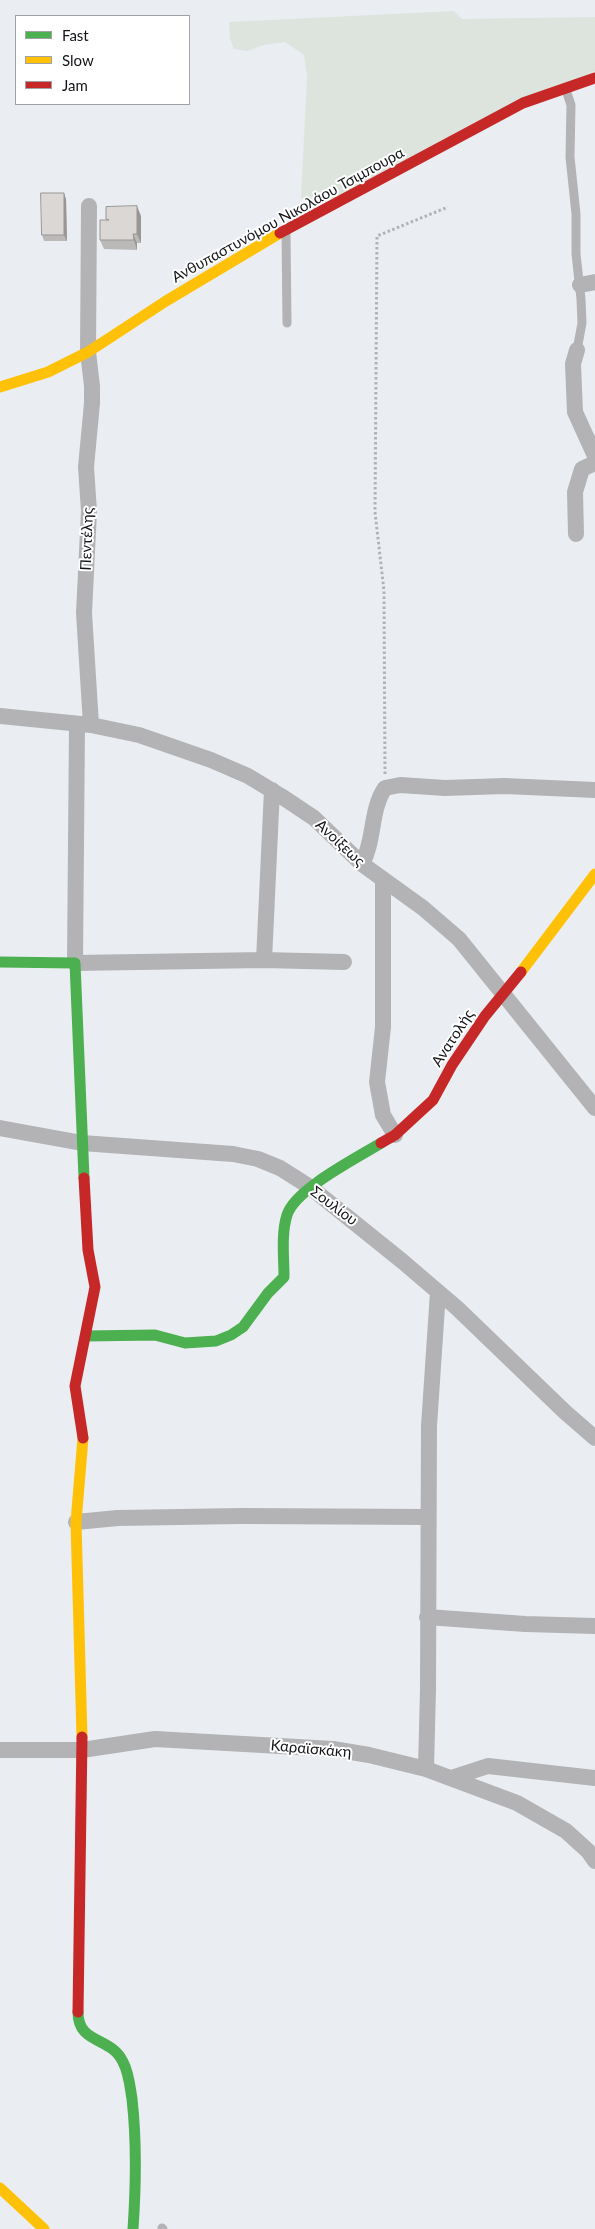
<!DOCTYPE html>
<html>
<head>
<meta charset="utf-8">
<style>
	body { margin:0 }
	#map { position:relative; width:595px; height:2229px; overflow:hidden; background:#eaeef2; font-family:Lato,sans-serif }
	canvas { display:block }
	.legend { position:absolute; left:15px; top:15px; width:175px; height:90px; box-sizing:border-box; background:#fff; border:1px solid #a1a1a3; margin:0; padding:6px 9px; list-style:none; font-size:15px; color:#131518 }
	.legend li { display:flex; align-items:center; gap:10px; height:25px }
	.legend b { width:25px; border:1px solid #a1a1a3 }
</style>
</head>
<body>
<div id="map">
<canvas width="595" height="2229"></canvas>
<ul class="legend">
<li><b style="height:6px;background:#4caf50"></b>Fast</li>
<li><b style="height:6px;background:#ffc107"></b>Slow</li>
<li><b style="height:6px;background:#c62828"></b>Jam</li>
</ul>
</div>
<script>
const context = document.querySelector('canvas').getContext('2d');
context.lineJoin = 'round';
function fillPath(path, color) {
  context.fillStyle = color;
  context.fill(path, 'evenodd');
}
function stroke(path, color, width, dash) {
  context.strokeStyle = color;
  context.lineWidth = width;
  context.lineCap = dash ? 'butt' : 'round';
  context.setLineDash(dash || []);
  context.stroke(path);
}
function label(font, color, halo, rows, align = 'center') {
  context.font = font + ' Lato,sans-serif';
  context.lineWidth = 4;
  context.setLineDash([]);
  context.textBaseline = 'middle';
  context.strokeStyle = halo;
  context.fillStyle = color;
  for (const [text, x, y, turn = 0] of rows) {
    context.save();
    context.translate(x, y);
    context.rotate((+turn || 0) * Math.PI / 180);
    context.textAlign = isNaN(turn) ? turn : align;
    if (halo) context.strokeText(text, 0, 0);
    context.fillText(text, 0, 0);
    context.restore();
  }
}
fillPath(new Path2D(`
	M454 11 462 19 595 17V71L309 210 301 197 307 77 304 55 285 42 264 45 247 51 234 49 230 39 229 22Z`), '#dce4dd');
stroke(new Path2D(`
	M385 774 384 591 375 512 377 236 448 207`), '#b1b2b3', 3, [2.5, 2.5]);
stroke(new Path2D(`
	M566 90 571 105 570 157 576 214V254L581 299 582 323 577 350
	M286 232 287 323
	M162 2228 163 2229`), '#b3b3b5', 9);
stroke(new Path2D(`
	M89 206 88 352 92 386V403L86 467 89 511 84 613 91 725
	M580 285 595 282
	M577 350 573 364 575 412 595 456
	M576 534 575 492 582 469 595 463
	M0 716 91 725 139 735 211 760 248 776 281 796 314 818 362 864 423 908 459 939 595 1108
	M77 724 75 963 264 960
	M272 790 264 960 344 962
	M362 864C375 840 370 810 385 788L400 785 445 788 505 786 595 790
	M383 880V1027L377 1082 383 1115 395 1135
	M0 1128 82 1143 233 1154 258 1159 280 1168 310 1187 402 1261 457 1308 565 1412 595 1438
	M76 1522 118 1518 241 1516 428 1517
	M427 1617 525 1624 595 1626
	M0 1750H82L155 1739 333 1749 369 1755 426 1769 517 1803 566 1831 588 1851 595 1861
	M426 1769 428 1689 429 1426 438 1292
	M451 1778 488 1766 595 1778`), '#b3b3b5', 16);
stroke(new Path2D(`
	M0 962 75 963 84 1178
	M86 1336 155 1335 185 1343 216 1341 231 1335 243 1327 268 1293 284 1277C284 1258 281 1234 287 1215 295 1189 357 1158 381 1143
	M78 2012C78 2045 111 2036 123 2062 129 2073 130 2087 132 2099 137 2143 136 2185 133 2229`), '#4caf50', 11);
stroke(new Path2D(`
	M0 387 48 372 88 352 166 301 280 233
	M521 972 595 874
	M82 1737 76 1522 83 1438
	M0 2188 44 2229`), '#ffc107', 11);
stroke(new Path2D(`
	M280 233 523 103 595 78
	M381 1143 395 1135 433 1100 452 1065 485 1016 521 972
	M83 1438 75 1386 95 1287 88 1250 84 1178
	M78 2012 82 1737`), '#c62828', 11);
fillPath(new Path2D(`
	M66 199 67 241H44L42 235Z
	M141 216V243H137V250L104 249 100 240 107 220 106 219Z`), '#bbb9b7');
fillPath(new Path2D(`
	M64 193 66 199 67 241 64 235Z
	M137 206 141 216V243L137 234Z
	M133 234 137 243V250L134 240Z`), '#999695');
const building = new Path2D(`
	M41 193H64V235H42Z
	M137 206V234H133L134 240H100V220H109L106 219V207Z`);
fillPath(building, '#dad7d5');
stroke(building, '#999695', 1);
label('15px', '#131518', '#fff', [
	["Ανθυπαστυνόμου Νικολάου Τσιμπουρα",288,215,-29],
	["Πεντέλης",87,539,-88],
	["Ανοίξεως",340,843,43],
	["Ανατολής",453,1038,-57],
	["Σουλίου",334,1206,37],
	["Καραϊσκάκη",311,1749,5]
]);
</script>
</body>
</html>
